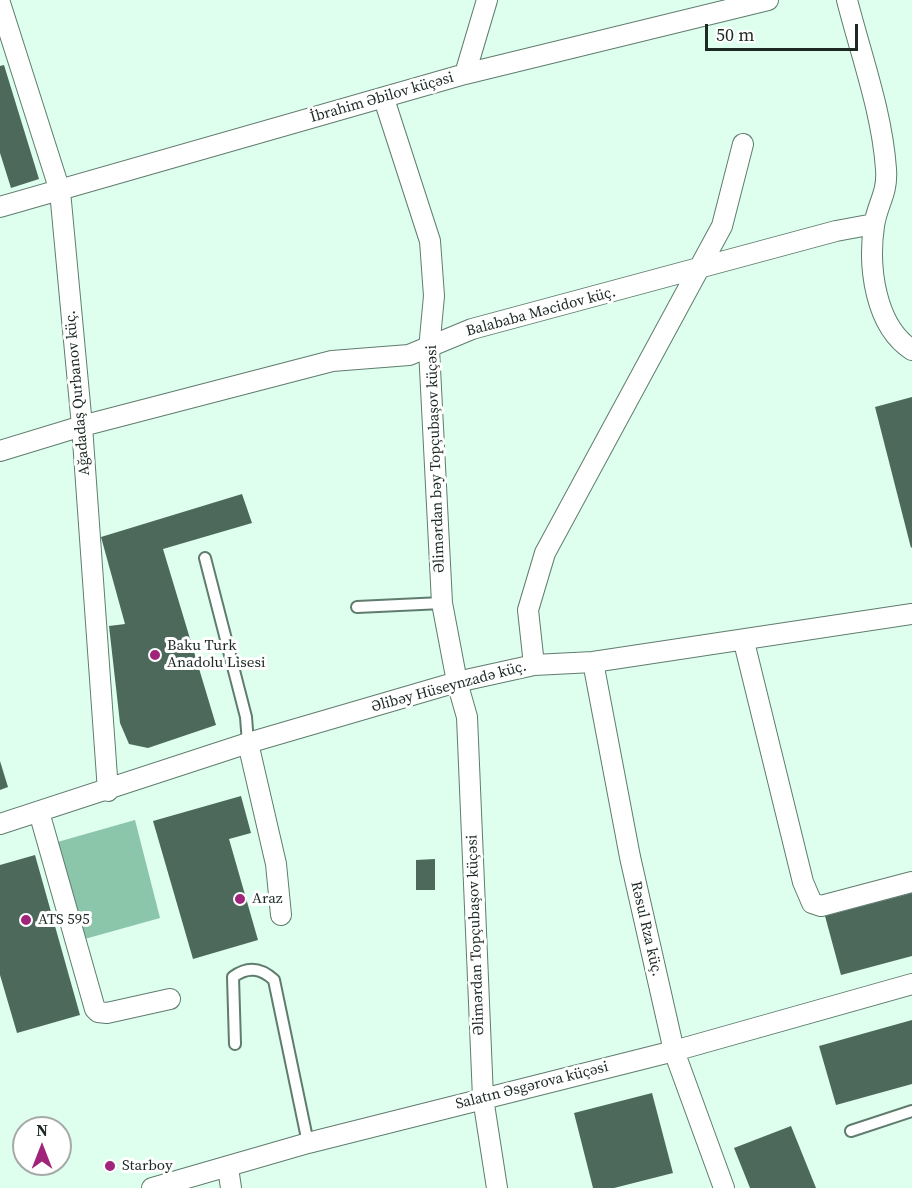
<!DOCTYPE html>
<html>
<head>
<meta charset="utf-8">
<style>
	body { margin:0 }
	#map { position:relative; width:912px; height:1188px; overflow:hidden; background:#defeee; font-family:"Source Serif 4",serif }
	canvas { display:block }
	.north { position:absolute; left:12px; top:1116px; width:60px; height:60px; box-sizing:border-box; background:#fff; border:2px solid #a5a9a7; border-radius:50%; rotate:0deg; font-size:16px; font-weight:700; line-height:24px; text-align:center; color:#1d2923 }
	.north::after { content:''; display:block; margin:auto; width:21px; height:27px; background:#a02479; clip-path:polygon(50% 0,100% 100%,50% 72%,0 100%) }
	.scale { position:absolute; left:705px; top:24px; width:153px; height:27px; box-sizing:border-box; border:3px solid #1d2923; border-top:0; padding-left:8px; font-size:18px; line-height:21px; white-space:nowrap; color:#1d2923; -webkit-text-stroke:4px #fff; paint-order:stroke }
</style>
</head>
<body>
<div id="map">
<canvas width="912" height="1188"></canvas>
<div class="north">N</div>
<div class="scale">50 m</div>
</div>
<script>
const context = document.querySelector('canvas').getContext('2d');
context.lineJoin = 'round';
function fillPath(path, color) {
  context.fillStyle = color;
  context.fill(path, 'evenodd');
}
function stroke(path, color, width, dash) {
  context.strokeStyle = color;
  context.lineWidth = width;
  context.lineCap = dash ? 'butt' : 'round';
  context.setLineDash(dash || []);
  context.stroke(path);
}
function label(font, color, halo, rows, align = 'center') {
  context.font = font + ' "Source Serif 4",serif';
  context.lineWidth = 6;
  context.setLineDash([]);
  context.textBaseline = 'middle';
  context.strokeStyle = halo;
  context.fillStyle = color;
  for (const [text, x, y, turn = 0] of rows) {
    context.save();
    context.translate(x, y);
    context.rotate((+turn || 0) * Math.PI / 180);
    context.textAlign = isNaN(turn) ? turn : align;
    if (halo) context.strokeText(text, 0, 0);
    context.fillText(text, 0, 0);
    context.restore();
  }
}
fillPath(new Path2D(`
	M135 820 160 918 81 940 54 843Z`), '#8bc5aa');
fillPath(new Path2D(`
	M4 65 39 179 11 188 0 153V66Z
	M912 397V547L911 548 875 407Z
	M242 494 252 523 163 549 216 725 148 748 129 744 120 723 109 626 125 624 101 537Z
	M0 761 8 787 0 790Z
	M241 796 251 833 229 839 258 940 193 959 153 821Z
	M35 855 80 1015 17 1033 0 975V865Z
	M435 859V890H416V860Z
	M912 893V956L841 975 825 916Z
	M912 1020V1084L836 1105 819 1046Z
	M652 1093 673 1173 614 1188H593L574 1113Z
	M791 1126 816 1188H750L734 1148Z`), '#4d695c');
const service = new Path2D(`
	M205 558 246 717 248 743
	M357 607 442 603
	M235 1044 233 977C248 966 261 968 274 980L308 1143
	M851 1131 912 1111`);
const minor = new Path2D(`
	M847 0C861 55 882 112 886 169 888 194 877 204 874 226 868 267 875 326 912 350
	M0 3 60 191 82 426 108 791
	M465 74 487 0
	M384 99 430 241 434 296 429 349 442 603 457 682 467 717 483 1098 497 1188
	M0 207 465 74 768 0
	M0 451 82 426 332 361 409 355 472 329 836 231 874 224
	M744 642 803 882 812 903 821 906 912 882
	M593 662 630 857 674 1051 724 1188
	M534 665 528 610 545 553 722 226 743 144
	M248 743 276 864 281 915
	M39 812 95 1009 98 1012 107 1013 170 999
	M0 824 248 743 457 682 534 665 593 662 912 614
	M228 1168 231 1188
	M152 1188 308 1143 674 1051 912 984`);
stroke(service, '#5f7c6e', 14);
stroke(minor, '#5f7c6e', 22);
stroke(service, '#fff', 10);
stroke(minor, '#fff', 20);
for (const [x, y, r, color] of [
	[155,655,6,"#a02479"],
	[240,899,6,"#a02479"],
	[26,920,6,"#a02479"],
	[110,1166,6,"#a02479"]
]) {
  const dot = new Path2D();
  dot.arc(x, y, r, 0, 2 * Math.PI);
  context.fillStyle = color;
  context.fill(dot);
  stroke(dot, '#fff', 2);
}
label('15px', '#1d2923', '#fff', [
	["İbrahim Əbilov küçəsi",382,98,-16],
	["Balababa Məcidov küç.",541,312,-15],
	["Ağadadaş Qurbanov küç.",78,393,-95],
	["Əlimərdan bəy Topçubaşov küçəsi",436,459,-92],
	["Əlibəy Hüseynzadə küç.",449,687,-15],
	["Rəsul Rza küç.",646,929,77],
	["Əlimərdan Topçubaşov küçəsi",476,935,-92],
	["Salatın Əsgərova küçəsi",532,1086,-14]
]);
label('15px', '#1d2923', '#fff', [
	["Baku Turk",167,646],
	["Anadolu Lisesi",167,663],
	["Araz",252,899],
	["ATS 595",38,920],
	["Starboy",122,1166]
], 'left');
</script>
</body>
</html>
